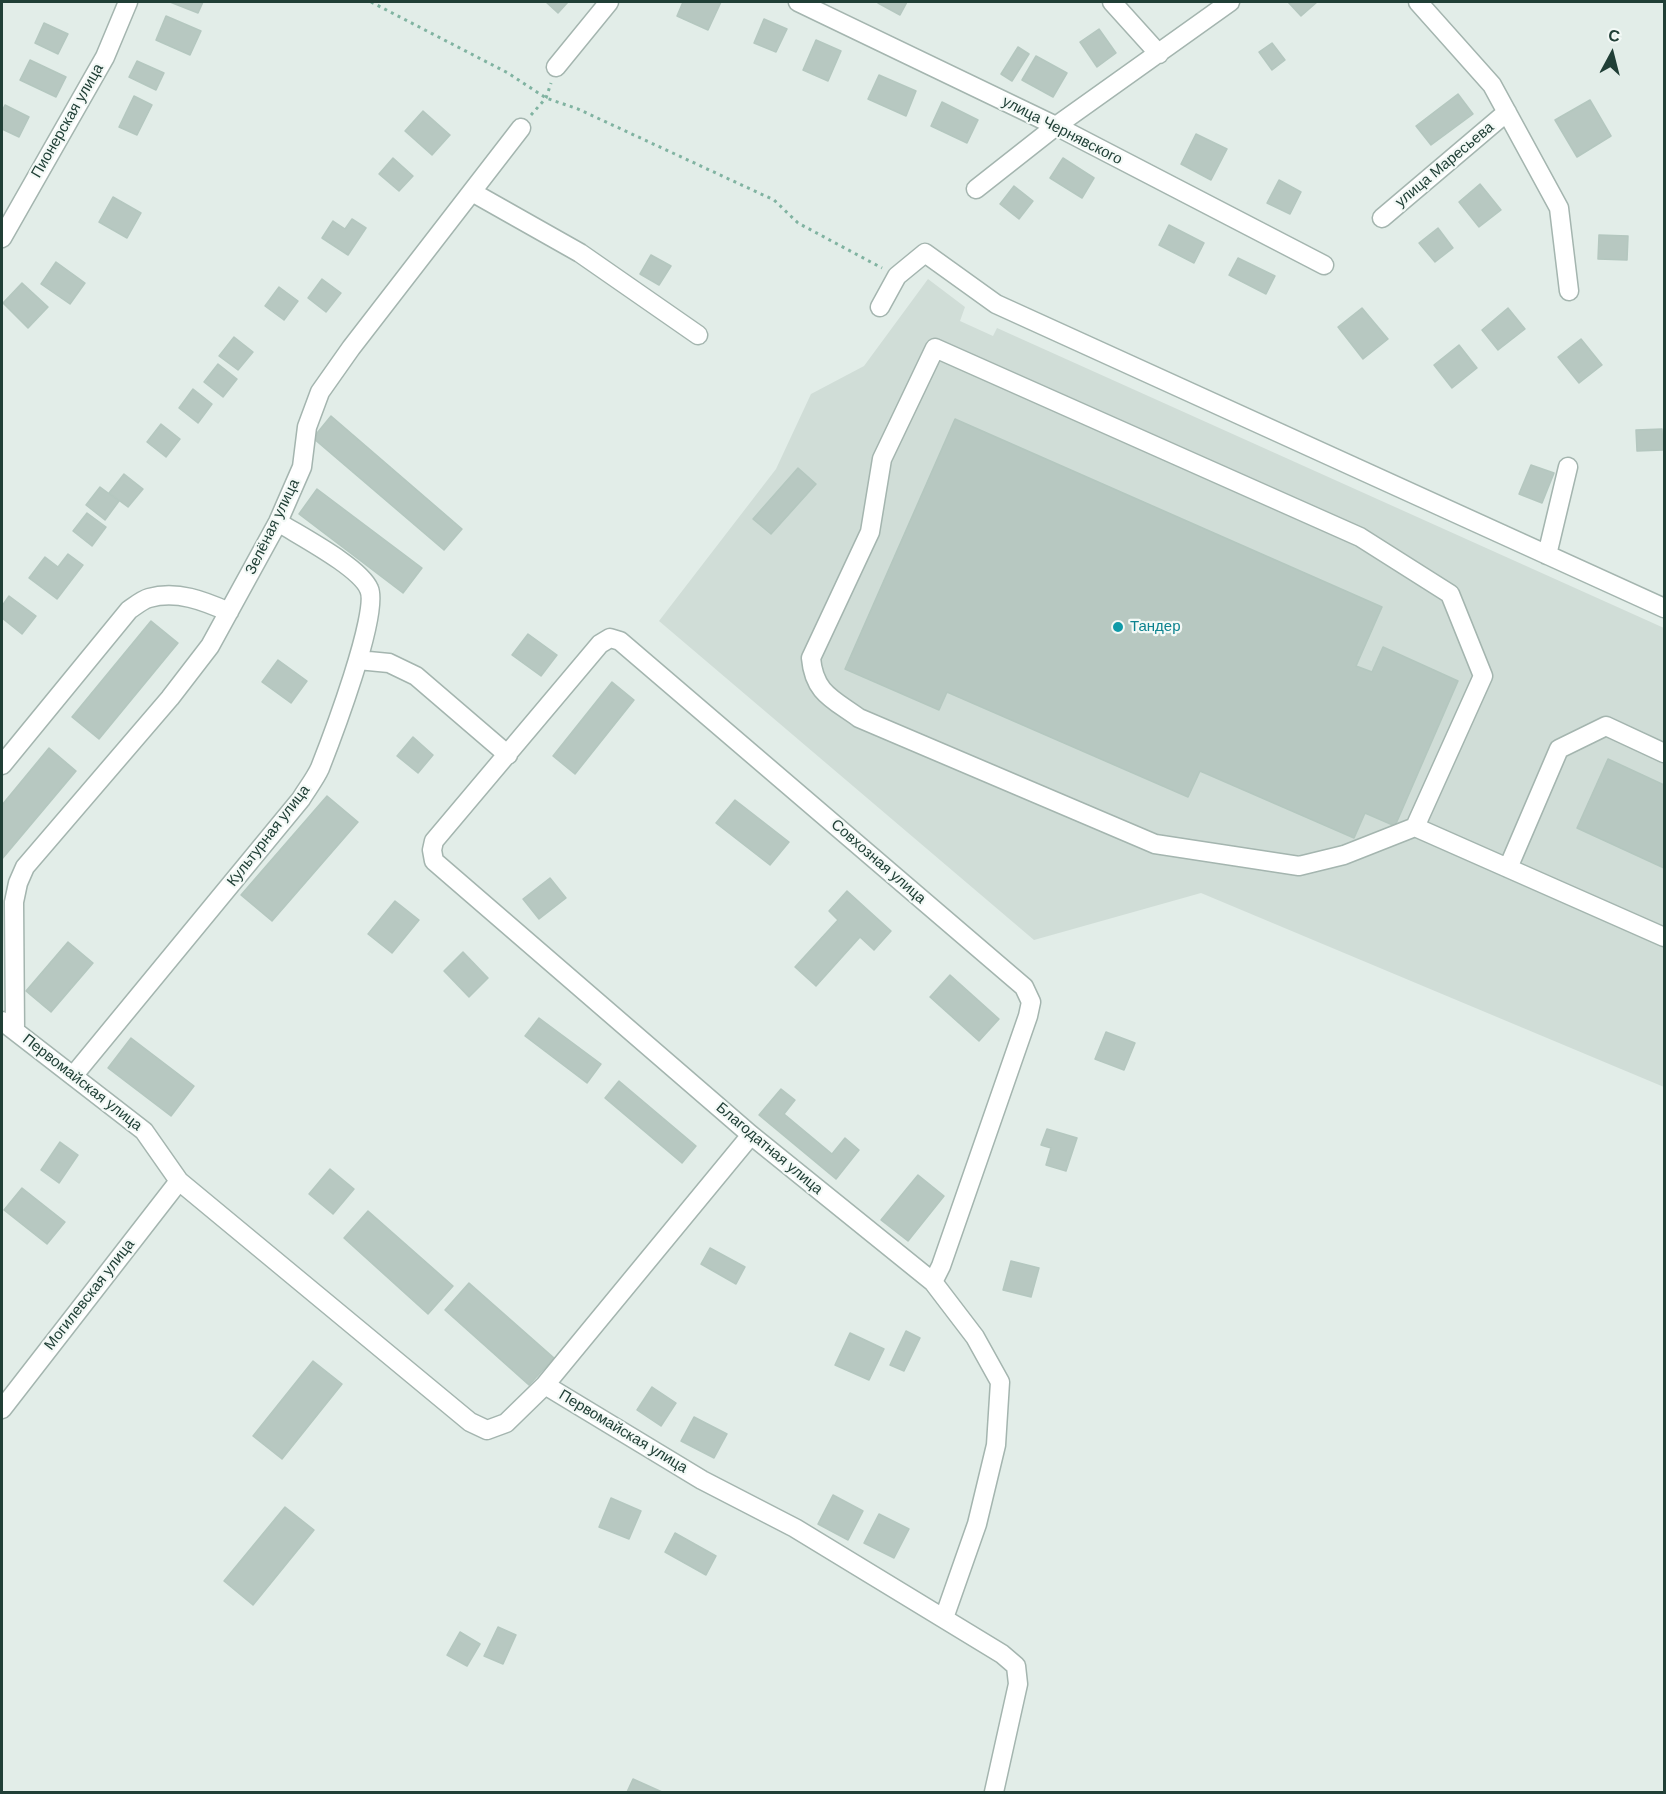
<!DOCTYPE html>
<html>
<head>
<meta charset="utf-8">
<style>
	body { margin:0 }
	#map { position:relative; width:1666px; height:1794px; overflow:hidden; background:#e2ede8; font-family:"DM Sans",sans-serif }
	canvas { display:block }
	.frame { position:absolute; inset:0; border:3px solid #203f36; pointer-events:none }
	.north { position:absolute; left:1582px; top:24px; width:60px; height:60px; -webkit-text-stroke:4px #f3f9f6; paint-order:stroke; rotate:7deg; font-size:16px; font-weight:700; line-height:24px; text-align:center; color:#203f36 }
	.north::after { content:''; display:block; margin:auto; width:21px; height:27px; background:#203f36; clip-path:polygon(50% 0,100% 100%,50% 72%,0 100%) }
</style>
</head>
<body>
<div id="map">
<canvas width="1666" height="1794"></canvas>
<div class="frame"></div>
<div class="north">С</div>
</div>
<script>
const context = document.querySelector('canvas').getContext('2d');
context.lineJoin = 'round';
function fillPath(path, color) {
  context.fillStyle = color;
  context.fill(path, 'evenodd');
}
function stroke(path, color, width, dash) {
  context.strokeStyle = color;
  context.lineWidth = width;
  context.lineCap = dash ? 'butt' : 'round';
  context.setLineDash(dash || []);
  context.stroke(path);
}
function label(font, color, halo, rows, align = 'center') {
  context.font = font + ' "DM Sans",sans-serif';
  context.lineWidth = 4.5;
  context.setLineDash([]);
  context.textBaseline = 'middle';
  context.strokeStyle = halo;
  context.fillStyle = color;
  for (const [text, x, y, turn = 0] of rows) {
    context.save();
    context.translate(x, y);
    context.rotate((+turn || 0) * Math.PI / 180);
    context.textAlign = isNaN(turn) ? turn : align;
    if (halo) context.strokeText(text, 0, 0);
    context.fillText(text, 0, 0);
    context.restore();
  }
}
fillPath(new Path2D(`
	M928 279 965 307 960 321 993 336 997 328 1664 628V1087L1201 893 1034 940 659 621 776 469 811 394 864 366Z`), '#d0ddd7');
const building = new Path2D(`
	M170 2H203L198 13Z
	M546 2H568L558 13Z
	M683 2H721L708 30 677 16Z
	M878 2H907L900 15 878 3Z
	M1288 2H1317L1301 16Z
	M166 16 201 31 190 55 156 40Z
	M764 19 787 29 776 52 754 43Z
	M44 23 68 34 58 54 35 43Z
	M1099 29 1116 53 1097 67 1080 42Z
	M816 40 841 51 828 81 803 70Z
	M1272 43 1285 60 1272 70 1259 52Z
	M1018 47 1029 54 1012 81 1001 74Z
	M1036 56 1067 73 1053 97 1022 80Z
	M30 60 66 77 56 97 20 80Z
	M137 61 164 73 156 90 129 77Z
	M879 75 916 91 906 116 868 99Z
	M1458 94 1473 114 1431 145 1416 126Z
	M134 96 152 105 137 135 119 127Z
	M1590 100 1611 136 1577 157 1555 120Z
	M942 102 978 120 967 143 931 126Z
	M5 105 29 117 19 137 2 129V111Z
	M423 111 450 135 432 155 405 131Z
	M1196 134 1227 149 1211 180 1181 164Z
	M393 158 413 176 399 191 379 174Z
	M1063 158 1094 178 1082 198 1050 178Z
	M1279 180 1301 192 1290 214 1267 203Z
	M1480 184 1501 210 1479 227 1459 202Z
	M1014 186 1033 201 1019 219 1000 204Z
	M113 197 141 213 127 238 99 222Z
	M352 219 366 228 348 255 322 238 333 221 345 229Z
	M1169 225 1204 243 1194 263 1159 245Z
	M1438 228 1453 248 1435 262 1419 243Z
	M1599 235 1628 236 1627 260 1598 259Z
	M651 255 671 266 659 285 640 274Z
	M1238 258 1275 276 1266 294 1229 275Z
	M56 262 85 283 70 304 41 284Z
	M322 279 341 293 326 312 308 298Z
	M22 283 48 307 28 328 3 303Z
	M279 287 298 301 284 320 265 306Z
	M1362 308 1388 339 1363 359 1338 327Z
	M1508 308 1525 329 1498 350 1482 330Z
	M234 337 253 352 238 370 219 356Z
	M1581 339 1602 365 1579 383 1558 357Z
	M1459 345 1477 368 1452 388 1434 365Z
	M218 364 237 379 223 397 204 382Z
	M193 389 212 404 198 423 179 408Z
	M331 416 462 529 444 550 313 438Z
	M955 419 1382 607 1356 666 1372 672 1383 647 1458 681 1395 826 1365 813 1354 838 1200 771 1188 797 947 692 939 710 845 669Z
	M161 424 180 439 166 457 147 442Z
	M1662 429 1663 450 1637 451 1636 430Z
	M1531 465 1554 473 1542 503 1519 494Z
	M798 468 816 484 771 534 753 519Z
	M124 474 143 489 128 507 109 493Z
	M100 487 119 501 105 520 86 505Z
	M317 489 422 568 403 593 299 514Z
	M87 513 106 527 92 546 73 531Z
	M68 554 83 565 57 599 29 578 45 557 58 567Z
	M9 596 36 616 22 634 2 618V606Z
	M151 621 178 643 99 739 72 717Z
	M528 634 557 655 541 676 512 655Z
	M278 660 307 681 291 703 262 682Z
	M612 682 634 700 575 774 553 756Z
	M413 737 433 755 418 773 397 756Z
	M49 748 76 771 2 859V805Z
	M1608 759 1664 785V868L1577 828Z
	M327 796 358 822 272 921 241 895Z
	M735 800 789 842 770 865 716 823Z
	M550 878 566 898 539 919 523 899Z
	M847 891 891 931 874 950 860 937 816 986 795 967 838 920 829 911Z
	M395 901 419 920 392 953 368 934Z
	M68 942 93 963 51 1012 26 991Z
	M463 952 488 978 469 997 444 971Z
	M950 975 999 1019 979 1041 930 997Z
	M539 1018 601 1064 587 1083 525 1036Z
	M1106 1032 1135 1043 1124 1070 1095 1059Z
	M131 1038 194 1086 171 1116 108 1068Z
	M619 1081 696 1146 682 1163 605 1098Z
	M781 1089 795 1100 784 1114 832 1154 845 1138 859 1150 836 1179 759 1115Z
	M1047 1129 1077 1138 1066 1171 1046 1165 1051 1148 1041 1145Z
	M60 1142 78 1155 59 1183 41 1170Z
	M330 1169 354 1189 333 1214 309 1194Z
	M918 1175 944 1196 908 1241 881 1220Z
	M22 1188 65 1222 47 1244 4 1210Z
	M368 1211 453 1286 428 1314 344 1238Z
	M710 1248 745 1267 736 1284 701 1264Z
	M1011 1261 1039 1268 1031 1297 1003 1290Z
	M469 1283 554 1358 529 1385 445 1310Z
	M906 1331 920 1338 904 1371 890 1365Z
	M850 1333 884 1349 869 1380 835 1365Z
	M313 1361 342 1384 282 1459 253 1436Z
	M652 1387 676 1403 661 1426 637 1410Z
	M694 1417 727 1434 714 1458 681 1441Z
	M833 1495 863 1511 848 1540 818 1524Z
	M611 1498 641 1511 629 1539 599 1527Z
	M285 1507 314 1530 253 1605 224 1581Z
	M879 1514 909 1529 894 1558 864 1543Z
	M675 1533 716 1556 706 1575 665 1552Z
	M498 1627 516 1635 503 1664 484 1656Z
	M460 1632 480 1644 467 1666 447 1655Z
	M633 1779 662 1792H627Z`);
fillPath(building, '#b7c8c1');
stroke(building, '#b4c7bf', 1.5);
const minor = new Path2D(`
	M798 2 1056 126 1324 265
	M1112 2 1159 54
	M1418 2 1492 85 1559 208 1569 291
	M556 67 609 2
	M976 189 1056 126 1230 2
	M472 192 580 253 698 335
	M1382 218 1507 112
	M2 238 105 57 128 2
	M880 307 897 276 925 253 996 304 1664 608
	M1547 555 1568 467
	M358 660 389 663 416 676 508 755
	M2 765 129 610C135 606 142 600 149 598 177 590 204 601 229 612
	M1415 827 1483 676 1450 594 1360 537 935 348 882 459 870 532 811 658C814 693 833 699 859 718L1155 844 1299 866 1344 855 1415 827 1664 937
	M1508 868 1559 749 1606 726 1664 753
	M2 1021 144 1131 179 1181 470 1422 487 1430 506 1423 545 1385 751 1135
	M15 1031 14 902 18 883 25 867 170 698 210 646 278 522 302 467 307 427 320 392 351 348 521 128
	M73 1076 301 799C307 789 315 779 320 768 331 740 380 612 369 589 360 567 300 536 278 522
	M933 1282 941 1266 1028 1016 1031 1002 1024 987 620 641 610 638 600 644 434 841 432 850 434 861 751 1135 933 1282 975 1337 1000 1382 996 1445 977 1524 944 1618
	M545 1385 702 1480 795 1528 1002 1654 1016 1666 1018 1684 994 1792
	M2 1409 179 1181`);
stroke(minor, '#a4b5af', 21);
stroke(new Path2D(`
	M371 2 508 73 546 98 578 109 774 200 798 223 882 268
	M531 115 546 98 551 83`), '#80b3a1', 3, [3, 4.5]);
stroke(minor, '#fff', 18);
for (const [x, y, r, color] of [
	[1118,627,6,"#0f9aa8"]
]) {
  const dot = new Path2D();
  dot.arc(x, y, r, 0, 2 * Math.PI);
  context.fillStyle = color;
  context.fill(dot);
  stroke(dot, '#f3f9f6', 2);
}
label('15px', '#203f36', '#f3f9f6', [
	["Пионерская улица",68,121,-60],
	["улица Чернявского",1062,131,27],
	["улица Маресьева",1445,165,-40],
	["Зелёная улица",273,527,-64],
	["Культурная улица",269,836,-52],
	["Совхозная улица",878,862,41],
	["Первомайская улица",82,1083,38],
	["Благодатная улица",769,1149,40],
	["Могилевская улица",90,1295,-52],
	["Первомайская улица",623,1432,31]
]);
label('15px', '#0d838f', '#f3f9f6', [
	["Тандер",1130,627]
], 'left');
</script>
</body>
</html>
